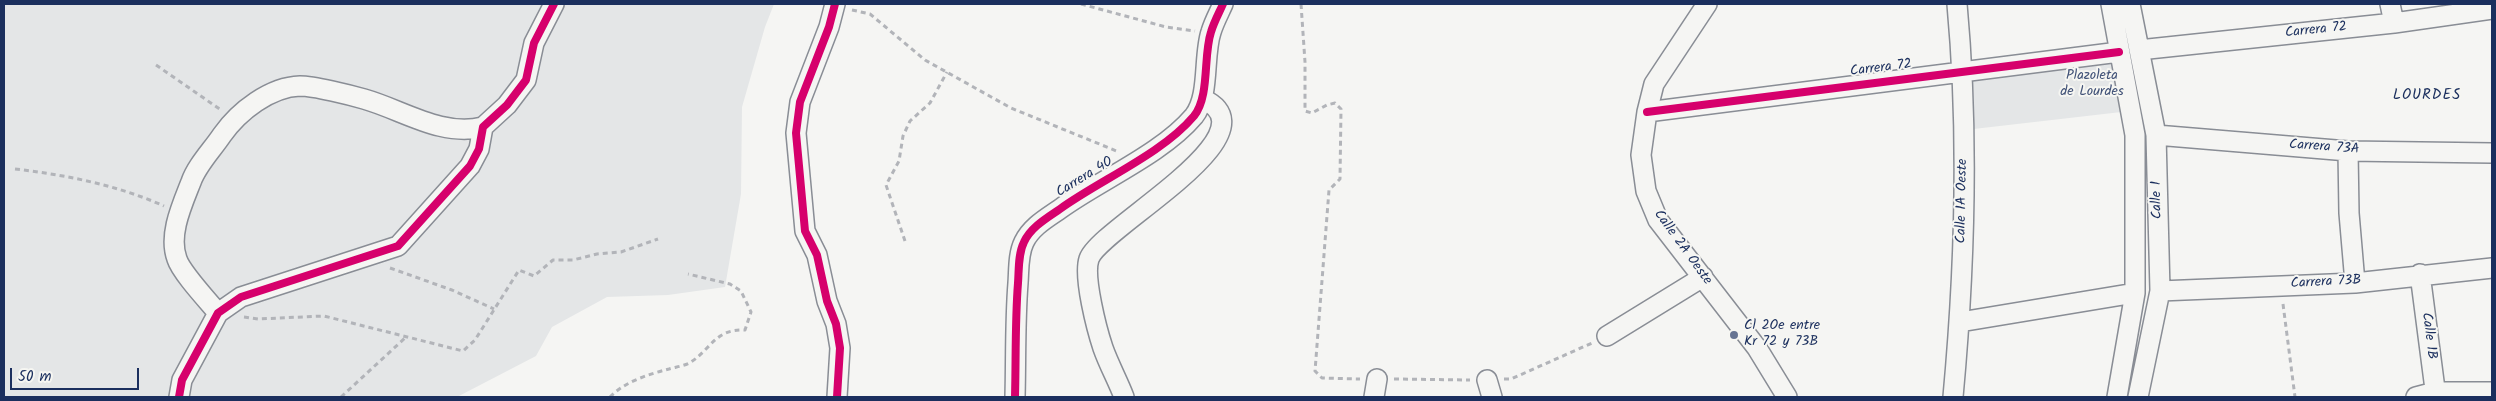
<!DOCTYPE html>
<html>
<head>
<meta charset="utf-8">
<style>
	body { margin:0 }
	#map { position:relative; width:2496px; height:401px; overflow:hidden; background:#f5f5f3; font-family:Kalam,sans-serif }
	canvas { display:block }
	.frame { position:absolute; inset:0; border:5px solid #1b2f5e; pointer-events:none }
	.scale { position:absolute; left:10px; top:368px; width:129px; height:22px; box-sizing:border-box; border:2px solid #1b2f5e; border-top:0; padding-left:6px; font-size:15px; line-height:18px; white-space:nowrap; color:#1b2f5e; -webkit-text-stroke:4px #f6f6f2; paint-order:stroke }
</style>
</head>
<body>
<div id="map">
<canvas width="2496" height="401"></canvas>
<div class="frame"></div>
<div class="scale">50 m</div>
</div>
<script>
const context = document.querySelector('canvas').getContext('2d');
context.lineJoin = 'round';
function fillPath(path, color) {
  context.fillStyle = color;
  context.fill(path, 'evenodd');
}
function stroke(path, color, width, dash) {
  context.strokeStyle = color;
  context.lineWidth = width;
  context.lineCap = dash ? 'butt' : 'round';
  context.setLineDash(dash || []);
  context.stroke(path);
}
function label(font, color, halo, rows, align = 'center') {
  context.font = font + ' Kalam,sans-serif';
  context.lineWidth = 4;
  context.setLineDash([]);
  context.textBaseline = 'middle';
  context.strokeStyle = halo;
  context.fillStyle = color;
  for (const [text, x, y, turn = 0] of rows) {
    context.save();
    context.translate(x, y);
    context.rotate((+turn || 0) * Math.PI / 180);
    context.textAlign = isNaN(turn) ? turn : align;
    if (halo) context.strokeText(text, 0, 0);
    context.fillText(text, 0, 0);
    context.restore();
  }
}
fillPath(new Path2D(`
	M4 4H774L765 27 742 107 741 194 725 287 668 295 607 297 552 327 536 356 457 397H4Z
	M2119 52 2130 111 1965 130 1963 71Z`), '#e4e6e7');
const minor = new Path2D(`
	M835 4 829 27 800 102 796 133 805 231 817 255 827 301 836 324 840 348 837 397
	M1707 4 1654 84 1647 112 1641 155 1646 191 1658 220 1757 348 1787 397
	M2111 4 2135 135V293L2117 397
	M2130 4 2156 135 2160 291 2138 397
	M2390 4 2394 23
	M2139 50 2394 23 2492 9
	M1647 112 2119 52
	M2156 135 2348 151 2492 153
	M2348 151 2349 213 2355 283
	M2420 274 2436 397
	M2160 291 2355 283 2492 268
	M218 313C208 301 181 272 177 259 168 235 182 205 191 182 197 165 212 150 222 135 239 111 270 87 300 86 314 86 350 95 364 99 403 110 441 137 483 127
	M1960 322 2135 293
	M1607 336 1703 277
	M1487 380 1492 397
	M179 397 182 380 218 313 241 297 398 246 470 166 479 149 483 127 507 105 526 80 534 43 554 4
	M1015 397C1016 359 1015 321 1018 283 1019 270 1018 254 1024 242 1031 227 1047 218 1060 209 1100 180 1162 154 1194 116 1210 96 1203 56 1211 32 1214 22 1219 13 1223 4
	M1124 397C1118 381 1109 365 1103 348 1097 330 1083 277 1089 259 1099 228 1279 134 1203 99
	M1374 397 1377 379
	M1953 397C1965 267 1969 134 1957 4
	M2416 397 2435 392H2492`);
stroke(minor, '#898d95', 22);
stroke(new Path2D(`
	M1081 4 1166 27 1195 31
	M1301 4 1305 62V111L1312 113 1327 105 1335 103 1341 109 1340 179 1329 190 1315 371 1322 378 1360 379
	M852 10 870 14 925 60 1011 108 1119 152
	M156 65 221 110
	M15 169C66 175 117 185 164 206
	M905 241 886 185 899 161 903 136 910 121 930 103 947 72
	M390 268 452 290 494 309
	M2283 304 2295 397
	M244 317 258 319 324 316 463 351 475 340 519 270 534 276 553 260H573L597 254 621 252 658 239
	M1394 379 1470 380
	M1504 379H1511L1592 343
	M341 397 405 338
	M610 397C624 382 649 374 669 369 675 367 685 366 691 362 712 348 715 329 745 330L751 312 741 291 730 284 688 274`), '#b2b4b9', 3, [5, 4]);
stroke(minor, '#f5f5f3', 19);
stroke(new Path2D(`
	M835 4 829 27 800 102 796 133 805 231 817 255 827 301 836 324 840 348 837 397
	M1647 112 2119 52
	M179 397 182 380 218 313 241 297 398 246 470 166 479 149 483 127 507 105 526 80 534 43 554 4
	M1015 397C1016 359 1015 321 1018 283 1019 270 1018 254 1024 242 1031 227 1047 218 1060 209 1100 180 1162 154 1194 116 1210 96 1203 56 1211 32 1214 22 1219 13 1223 4`), '#d6006c', 8);
for (const [x, y, r, color] of [
	[1734,335,5,"#677492"]
]) {
  const dot = new Path2D();
  dot.arc(x, y, r, 0, 2 * Math.PI);
  context.fillStyle = color;
  context.fill(dot);
  stroke(dot, '#f6f6f2', 2);
}
label('14px', '#1b2f5e', '#f6f6f2', [
	["Carrera 72",2316,31,-6],
	["Carrera 72",1881,69,-7],
	["Carrera 73A",2324,148,4],
	["Carrera 4O",1085,178,-32],
	["Calle 1",2158,200,-91],
	["Calle 1A Oeste",1963,201,-89],
	["Calle 2A Oeste",1682,248,54],
	["Carrera 73B",2326,283,-3],
	["Calle 1B",2428,336,83]
]);
label('14px', '#405177', '#f6f6f2', [
	["Plazoleta",2092,77],
	["de Lourdes",2092,93]
]);
label('14px', '#1b2f5e', '#f6f6f2', [
	["Cl 2Oe entre",1744,327],
	["Kr 72 y 73B",1744,343]
], 'left');
context.letterSpacing = '1px';
label('15px', '#1b2f5e', '#f6f6f2', [
	["LOURDES",2427,96]
]);
context.letterSpacing = '0px';
</script>
</body>
</html>
